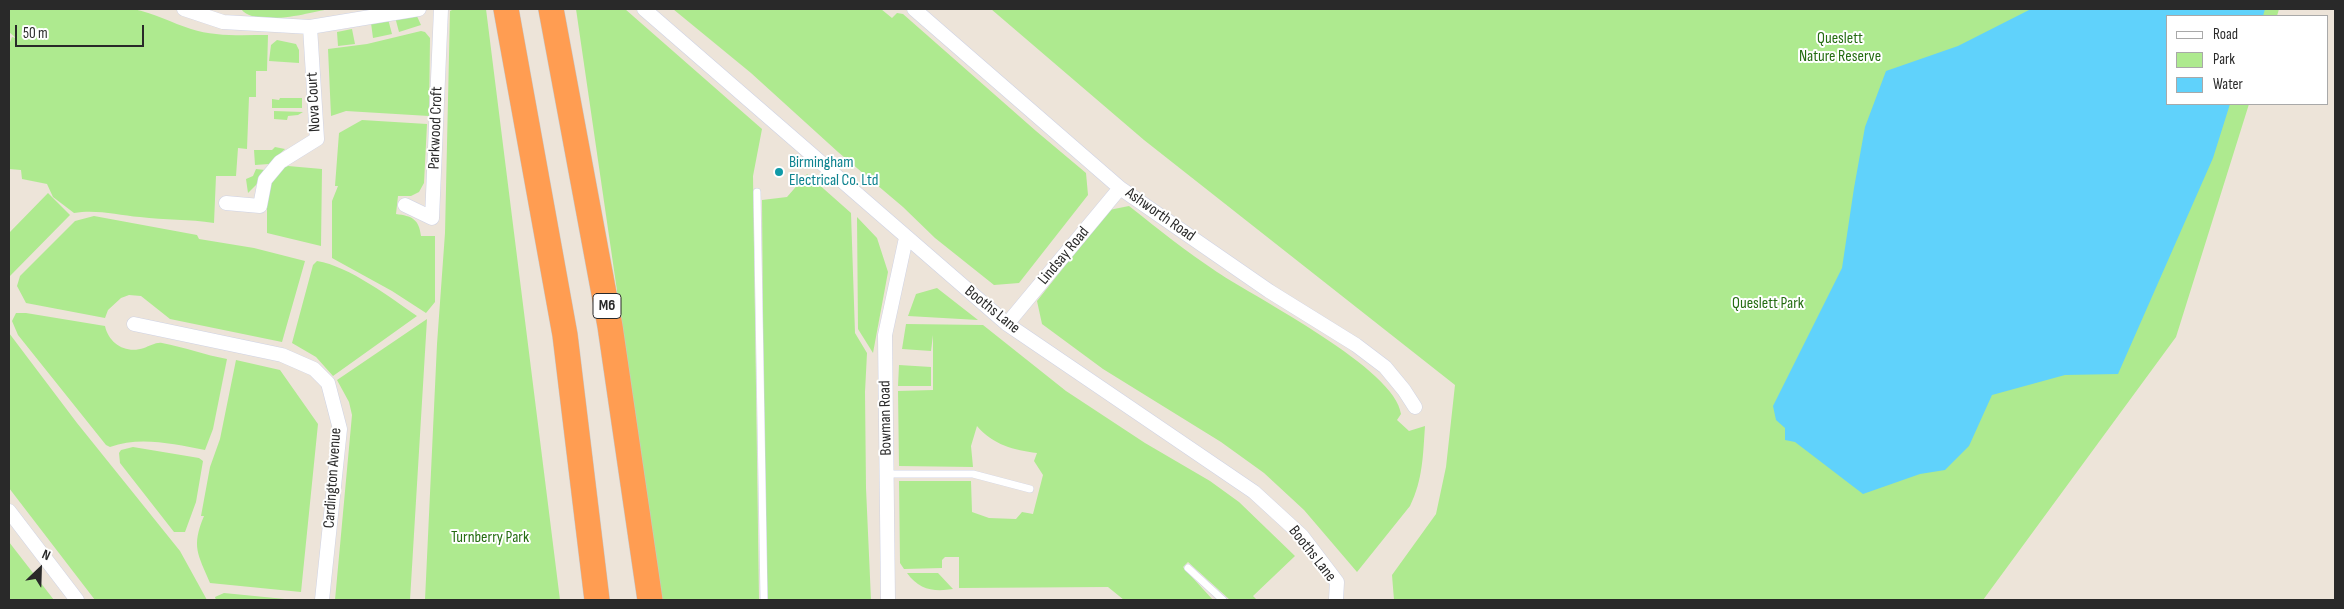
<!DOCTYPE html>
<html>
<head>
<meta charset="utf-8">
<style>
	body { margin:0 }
	#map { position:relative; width:2344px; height:609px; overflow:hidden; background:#ede4d9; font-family:"Sofia Sans Condensed",sans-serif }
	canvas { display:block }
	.frame { position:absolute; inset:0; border:10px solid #292929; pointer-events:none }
	.legend { position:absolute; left:2166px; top:15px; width:162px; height:90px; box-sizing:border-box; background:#fff; border:1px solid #a9a9a9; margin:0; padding:6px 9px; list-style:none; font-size:15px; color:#292929 }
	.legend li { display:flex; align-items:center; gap:10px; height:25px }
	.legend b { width:25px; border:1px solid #a9a9a9 }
	.north { position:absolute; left:15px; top:544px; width:50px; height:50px; -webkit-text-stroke:4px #fff; paint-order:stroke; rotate:24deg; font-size:14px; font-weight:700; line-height:20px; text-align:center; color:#292929 }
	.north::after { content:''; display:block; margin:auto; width:18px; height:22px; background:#292929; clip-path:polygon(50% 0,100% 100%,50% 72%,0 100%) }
	.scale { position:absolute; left:15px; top:25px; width:129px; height:22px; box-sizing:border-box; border:2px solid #292929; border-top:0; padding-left:6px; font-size:15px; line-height:18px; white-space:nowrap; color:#292929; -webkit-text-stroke:4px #fff; paint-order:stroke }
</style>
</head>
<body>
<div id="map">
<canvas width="2344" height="609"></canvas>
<div class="frame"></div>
<ul class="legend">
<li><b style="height:6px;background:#fff"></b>Road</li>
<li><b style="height:14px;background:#aeea8f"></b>Park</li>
<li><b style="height:14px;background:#60d2fb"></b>Water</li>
</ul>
<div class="north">N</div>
<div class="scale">50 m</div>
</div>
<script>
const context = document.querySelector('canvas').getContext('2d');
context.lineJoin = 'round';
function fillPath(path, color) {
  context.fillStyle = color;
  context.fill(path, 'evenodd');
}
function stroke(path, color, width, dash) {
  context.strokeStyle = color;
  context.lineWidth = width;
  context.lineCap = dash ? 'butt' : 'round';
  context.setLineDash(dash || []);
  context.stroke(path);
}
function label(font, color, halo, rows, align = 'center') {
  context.font = font + ' "Sofia Sans Condensed",sans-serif';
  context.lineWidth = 4;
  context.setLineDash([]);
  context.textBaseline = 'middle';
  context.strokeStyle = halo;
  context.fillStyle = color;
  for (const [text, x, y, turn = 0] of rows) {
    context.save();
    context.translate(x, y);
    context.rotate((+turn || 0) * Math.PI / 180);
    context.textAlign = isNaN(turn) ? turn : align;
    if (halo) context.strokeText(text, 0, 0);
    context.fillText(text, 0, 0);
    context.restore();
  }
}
fillPath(new Path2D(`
	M9 9H133C154 13 172 23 191 29 215 37 243 35 268 35L267 71H256V97H249L247 149 238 148 236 176H216L214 223C189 219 165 220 140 217 117 215 96 209 74 213L53 197 47 184 22 179 21 170 9 169V45L12 37 16 38 9 32Z
	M241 9H329C308 13 256 28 241 9Z
	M454 9H486L560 600H425L437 344 445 233 450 11Z
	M576 9H625L762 129 753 176 759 600H662Z
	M673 9H881L892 18 897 13 903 14 1036 131 1086 173 1088 195 1019 283 994 285 935 238 903 207 838 152 751 73Z
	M991 9H2279L2277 16H2168V104H2249L2176 337 1983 600H1394L1392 575 1436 514 1446 467 1455 385 1144 140Z
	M415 12 421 25 399 32 395 17Z
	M388 19 392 34 373 38 371 23Z
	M352 29 355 44 338 46 337 32Z
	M421 31 425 32 430 38 429 116 346 111 331 116 328 49 367 44Z
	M277 40 296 44 299 50V63L269 61 271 45Z
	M280 98H302V108H272V99L279 100Z
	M274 111 303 112 298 115 288 116 287 120 274 119Z
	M362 120 427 124 424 183 419 192 411 196H398L396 214C412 216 419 219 421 236H435V302L426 313 392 291 332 258V201L338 186H335L339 133Z
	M275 147 285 149 269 164 255 165 254 150H272Z
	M288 166 322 169 321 246 267 233V184L281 169Z
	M256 169 265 170 256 185 248 193 246 179 253 176Z
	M807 174 851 213 855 333 867 353 865 392 866 488 871 600H767L765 565 762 200 787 197Z
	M48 193 70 215 9 277V233Z
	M1129 206C1158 229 1187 252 1217 272 1256 298 1396 369 1401 414L1397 420 1409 431 1425 426C1423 454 1423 480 1410 506L1357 572 1304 510 1264 473 1221 442 1103 369 1042 324 1037 301 1109 210Z
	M94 216 197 235 199 239 254 248 305 261 282 342 170 319 141 296 129 295 121 298 108 310 105 318 26 303 17 286 20 276 75 221Z
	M857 217 877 238 888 272 873 353 858 329Z
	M317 261C349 266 391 298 417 316L333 376 316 357 292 343 313 265Z
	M937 288 978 320 908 316 916 294Z
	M16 313H26L105 326C109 344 126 354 144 348 150 346 156 342 162 343 184 347 205 355 227 359L213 429 205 450C173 444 140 436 110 447L106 445 18 335 12 321Z
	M427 319 410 600H335L352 415 349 402 337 380Z
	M906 324 983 325 1066 391 1145 443 1210 481 1239 502 1295 556 1253 596 1257 600H1230L1188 562 1183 567 1213 600H1124L1108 587 959 588V557H945L942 560V568L904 569 900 563 899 481H971L972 512 989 518 1016 519 1022 512 1033 514 1043 475 1034 461 1037 453C1014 450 993 445 977 426L971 446 973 467 899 466 898 391 933 390V335L931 351 902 349Z
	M9 333 77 423 180 551 207 600H95L9 488Z
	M236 360 280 370 318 424 301 592 210 583C198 554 191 547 204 516H201L210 467 220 439Z
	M899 365 931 367V386H898Z
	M133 447 199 458 203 461 196 502 185 532H174L120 463 119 453 121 450Z
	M9 542 54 600H9Z
	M907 573H938L953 589C934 592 919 590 907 573Z
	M224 593 295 600H216L215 597Z`), '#aeea8f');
fillPath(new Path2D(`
	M2031 9H2265L2263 16H2168V104H2230L2213 158 2118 374 2065 375 1992 395 1969 446 1945 470 1920 474 1863 494 1795 442 1785 440V428L1776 420 1773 406 1842 268 1854 188 1865 127 1886 71 1958 46Z`), '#60d2fb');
const service = new Path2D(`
	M757 192 764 600
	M887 474H973L1030 489
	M1188 568 1223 600`);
const minor = new Path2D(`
	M184 9 223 22 310 27 419 9
	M644 9 1007 324 1254 492 1302 536 1337 582 1336 600
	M914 9 1120 188 1269 291 1356 345 1385 367 1404 390 1415 407
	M226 203 260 206 265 180 280 162 317 139 310 27
	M405 205 432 218 441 9
	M134 324 282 355 314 369 328 383 340 429 322 600
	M1007 324 1120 188
	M9 511 77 600
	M888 600 885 335 906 238`);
const motorway = new Path2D(`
	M506 9 565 335 597 600
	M551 9 610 326 650 600`);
stroke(service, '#ced2e4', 8);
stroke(minor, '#ced2e4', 15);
stroke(motorway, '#c7c7c7', 26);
stroke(service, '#fff', 7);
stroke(minor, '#fff', 14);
stroke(motorway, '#ff9d52', 25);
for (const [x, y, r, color] of [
	[779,172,5,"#0f9aa8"]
]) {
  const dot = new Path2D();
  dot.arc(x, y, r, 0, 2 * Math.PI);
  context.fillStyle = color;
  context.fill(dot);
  stroke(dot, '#fff', 2);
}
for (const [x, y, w] of [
	[607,306,28]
]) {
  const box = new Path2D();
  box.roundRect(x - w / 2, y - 12.5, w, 25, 4);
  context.fillStyle = '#fff';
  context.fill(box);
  stroke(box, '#292929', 1);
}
label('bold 15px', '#292929', null, [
	["M6",607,306]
]);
label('16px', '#256d12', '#fff', [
	["Queslett",1840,39],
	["Nature Reserve",1840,57],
	["Queslett Park",1768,304],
	["Turnberry Park",490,538]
]);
label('16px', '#292929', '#fff', [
	["Nova Court",314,102,-93],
	["Parkwood Croft",436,128,-88],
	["Ashworth Road",1160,215,35],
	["Lindsay Road",1064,256,-50],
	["Booths Lane",992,310,39],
	["Bowman Road",886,418,-91],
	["Cardington Avenue",333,478,-86],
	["Booths Lane",1312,554,52]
]);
label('16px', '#0d838f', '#fff', [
	["Birmingham",789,163],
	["Electrical Co. Ltd",789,181]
], 'left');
</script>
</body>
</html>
